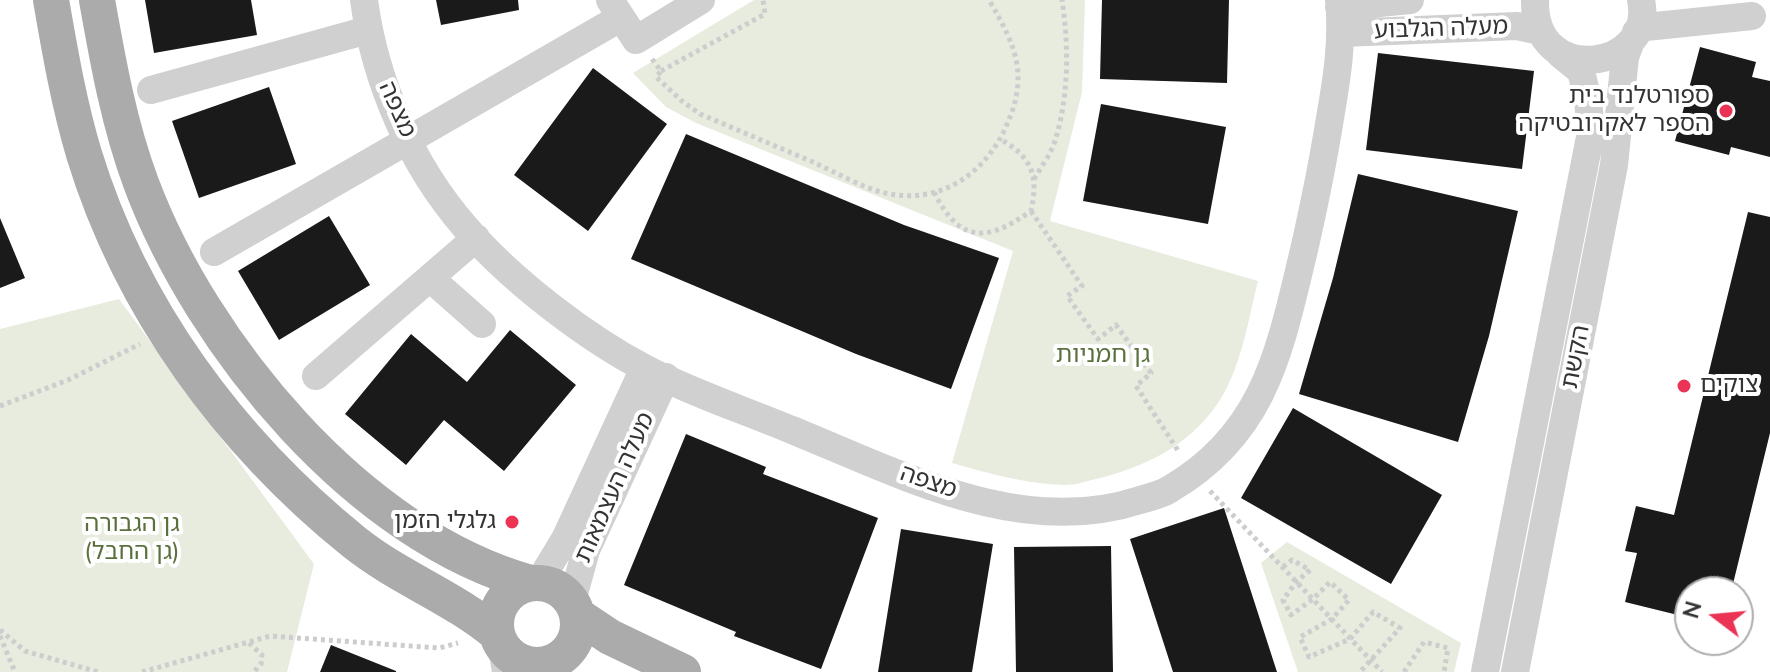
<!DOCTYPE html>
<html>
<head>
<meta charset="utf-8">
<style>
	body { margin:0 }
	#map { position:relative; width:1770px; height:672px; overflow:hidden; background:#fff; font-family:"Nunito Sans",sans-serif }
	canvas { display:block }
	.north { position:absolute; left:1674px; top:576px; width:80px; height:80px; box-sizing:border-box; background:#fff; border:2px solid #adadad; border-radius:50%; rotate:286deg; font-size:22px; font-weight:700; line-height:32px; text-align:center; color:#333 }
	.north::after { content:''; display:block; margin:auto; width:28px; height:36px; background:#eb3355; clip-path:polygon(50% 0,100% 100%,50% 72%,0 100%) }
</style>
</head>
<body>
<div id="map">
<canvas width="1770" height="672"></canvas>
<div class="north">N</div>
</div>
<script>
const context = document.querySelector('canvas').getContext('2d');
context.lineJoin = 'round';
function fillPath(path, color) {
  context.fillStyle = color;
  context.fill(path, 'evenodd');
}
function stroke(path, color, width, dash) {
  context.strokeStyle = color;
  context.lineWidth = width;
  context.lineCap = dash ? 'butt' : 'round';
  context.setLineDash(dash || []);
  context.stroke(path);
}
function label(font, color, halo, rows, align = 'center') {
  context.font = font + ' "Nunito Sans","Noto Sans Hebrew",sans-serif';
  context.lineWidth = 8;
  context.setLineDash([]);
  context.textBaseline = 'middle';
  context.strokeStyle = halo;
  context.fillStyle = color;
  for (const [text, x, y, turn = 0] of rows) {
    context.save();
    context.translate(x, y);
    context.rotate((+turn || 0) * Math.PI / 180);
    context.textAlign = isNaN(turn) ? turn : align;
    if (halo) context.strokeText(text, 0, 0);
    context.fillText(text, 0, 0);
    context.restore();
  }
}
fillPath(new Path2D(`
	M754 0H1085L1082 92 1050 221 1258 281C1248 321 1241 369 1218 403 1189 446 1145 467 1096 479 1087 481 1076 485 1066 485 1027 484 990 474 952 463L1013 251 696 123 666 107 633 73Z
	M119 299 314 564 287 672H0V329Z
	M1287 542 1461 643 1454 672H1298L1261 563Z`), '#e7ecde');
fillPath(new Path2D(`
	M145 0H251L257 35 154 53Z
	M436 0H518L519 10 441 25Z
	M1102 0H1229L1227 83 1100 79Z
	M1700 47 1756 62 1752 77 1770 81V157L1731 147 1729 155 1675 141Z
	M1378 53 1534 71 1522 169 1366 150Z
	M593 68 667 124 588 231 514 175Z
	M269 87 296 164 199 198 172 121Z
	M1101 104 1226 127 1208 224 1083 201Z
	M686 134 904 225 999 258 951 389 856 354 631 259Z
	M1358 174 1518 211 1489 336 1458 442 1299 394 1333 278Z
	M1748 212 1770 217V433L1731 592H1690V618L1625 602 1637 553 1625 551 1636 506 1674 515Z
	M329 216 370 285 279 340 238 271Z
	M0 218 25 278 0 288Z
	M510 330 576 385 504 471 444 420 406 465 345 414 411 334 467 382Z
	M1293 408 1442 495 1391 584 1241 498Z
	M686 434 766 467 763 474 878 518 821 669 734 636 736 632 624 585Z
	M1224 508 1277 672H1173L1130 539Z
	M901 529 993 544 972 672H878Z
	M1111 546 1113 672H1016L1014 547Z
	M331 645 396 671V672H320Z`), '#1a1a1a');
stroke(new Path2D(`
	M652 59 661 71 656 77 682 101 700 114C738 130 775 146 813 162 835 172 863 188 885 193 938 205 982 176 1004 131 1030 77 1017 48 989 0
	M661 71 765 14 763 0
	M1034 179C1041 167 1051 154 1055 141 1069 96 1069 46 1062 0
	M934 192C960 244 987 242 1031 211 1039 176 1032 157 1000 139
	M1031 211 1082 286 1067 296 1098 339 1116 325 1151 373 1136 386 1179 452
	M0 406 68 380 140 344
	M1210 491 1382 672
	M1283 567 1292 560 1310 570 1296 582 1283 600 1291 615 1313 599 1330 582 1349 600 1332 619 1300 637 1309 657 1350 639 1373 612 1400 628 1360 672
	M0 630 25 651 98 672
	M0 636 15 672
	M249 643 262 655 261 664 254 672
	M142 672 270 636 439 648 458 643
	M1404 672 1424 642 1448 648 1444 672`), '#cdcdcd', 5, [4, 4]);
stroke(new Path2D(`
	M364 0C375 82 411 165 466 228 511 280 585 337 646 369 692 393 744 410 792 430 900 474 1022 539 1140 500 1150 497 1161 495 1170 489 1266 433 1280 349 1304 250 1314 206 1323 162 1330 118 1337 78 1343 40 1339 0
	M610 0 636 40 701 0
	M1535 0C1533 89 1656 70 1641 0
	M1339 7 1410 0
	M1636 32 1646 27 1752 16
	M1342 33 1517 26 1540 31
	M151 90 368 30
	M214 252 620 18
	M430 278 482 324
	M316 376 476 238
	M539 582 565 539 644 368
	M572 601 586 550 666 377
	M502 647 506 672
	M537 672 541 665
	M1485 672 1591 132 1588 100 1581 71 1560 54
	M1515 672 1614 165 1625 57 1631 41`), '#d0d0d0', 28);
stroke(new Path2D(`
	M51 0C60 52 69 104 84 154 131 308 230 442 354 542 399 578 453 597 497 634
	M97 0C108 62 119 124 141 183 202 346 359 536 531 583
	M496 624a41 41 0 1 1 82 0a41 41 0 1 1-82 0Z
	M577 615 610 637 683 672`), '#ababab', 36);
for (const [x, y, r, color] of [
	[1726,111,8,"#eb3355"],
	[1684,386,8,"#eb3355"],
	[512,522,8,"#eb3355"]
]) {
  const dot = new Path2D();
  dot.arc(x, y, r, 0, 2 * Math.PI);
  context.fillStyle = color;
  context.fill(dot);
  stroke(dot, '#fff', 3);
}
label('24px', '#333', '#fff', [
	["מעלה הגלבוע",1441,30,-2],
	["מצפה",396,110,66],
	["הקשת",1577,357,-79],
	["מצפה",928,483,19],
	["מעלה העצמאות",616,488,-66]
]);
label('24px', '#333', '#fff', [
	["ספורטלנד בית",1710,97],
	["הספר לאקרובטיקה",1710,125],
	["צוקים",1700,386,"left"],
	["גלגלי הזמן",496,522]
], 'right');
label('24px', '#5b713d', '#fff', [
	["גן חמניות",1103,356],
	["גן הגבורה",132,525],
	["(גן החבל)",132,553]
]);
</script>
</body>
</html>
